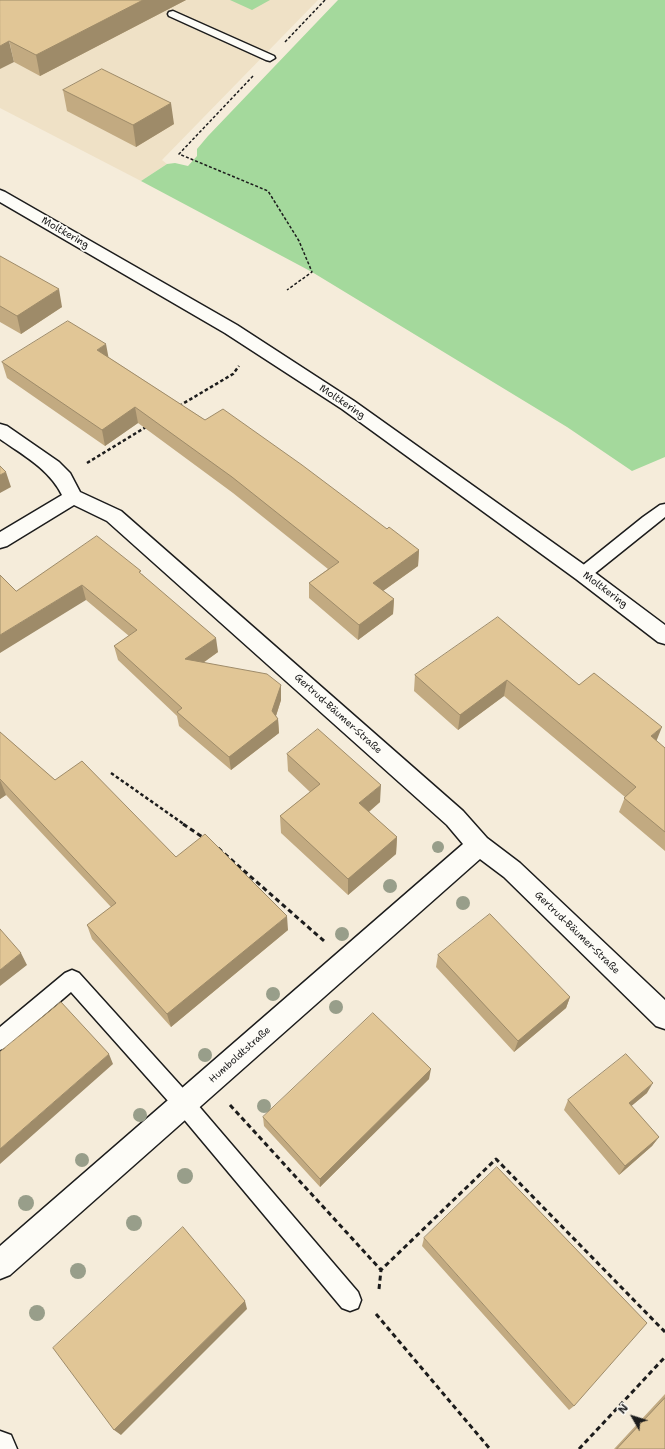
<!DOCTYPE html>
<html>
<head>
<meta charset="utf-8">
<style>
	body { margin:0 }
	#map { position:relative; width:665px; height:1449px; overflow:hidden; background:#f5ecda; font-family:"Shantell Sans",sans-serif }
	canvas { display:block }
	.north { position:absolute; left:613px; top:1397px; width:40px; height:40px; -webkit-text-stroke:3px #fdfcf7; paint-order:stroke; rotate:309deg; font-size:11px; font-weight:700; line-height:16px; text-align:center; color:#1c1c1c }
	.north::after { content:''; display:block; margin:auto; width:14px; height:18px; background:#1c1c1c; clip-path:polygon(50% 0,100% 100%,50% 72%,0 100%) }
</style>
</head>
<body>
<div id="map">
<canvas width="665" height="1449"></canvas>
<div class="north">N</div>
</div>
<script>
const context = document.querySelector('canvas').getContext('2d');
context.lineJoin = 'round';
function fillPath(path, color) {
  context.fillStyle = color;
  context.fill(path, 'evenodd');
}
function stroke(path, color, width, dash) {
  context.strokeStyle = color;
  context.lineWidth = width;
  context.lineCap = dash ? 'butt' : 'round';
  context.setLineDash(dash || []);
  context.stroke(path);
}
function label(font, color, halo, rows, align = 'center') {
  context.font = font + ' "Shantell Sans",sans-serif';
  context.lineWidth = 3.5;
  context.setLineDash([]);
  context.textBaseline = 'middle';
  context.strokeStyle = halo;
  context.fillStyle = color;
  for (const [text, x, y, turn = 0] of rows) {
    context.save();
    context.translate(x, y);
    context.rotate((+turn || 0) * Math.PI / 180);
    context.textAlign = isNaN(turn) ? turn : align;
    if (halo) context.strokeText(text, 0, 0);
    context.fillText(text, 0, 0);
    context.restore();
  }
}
fillPath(new Path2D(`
	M0 0H318L162 160 167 164 141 181 0 108Z`), '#efe1c6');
fillPath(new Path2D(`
	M230 0H270L252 10Z
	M338 0H665V457L632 471 567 427 312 272 141 181 167 164 175 163 188 166 197 156V149L208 136Z`), '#a4d99c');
const service = new Path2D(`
	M173 11 274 56 275 58 270 61 266 60 169 16 168 14 169 12Z
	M665 504V517L589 578 583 580 577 578 575 574 577 570 643 517 660 505Z
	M72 970 79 973 191 1097 358 1292 361 1300 358 1308 350 1311 342 1308 177 1111 71 992 7 1047 0 1050V1027L65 973Z`);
const minor = new Path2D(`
	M0 424 7 426 59 462 70 473 80 492 121 511 463 811 487 838 520 863 665 1000V1029L656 1026 504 877 480 859 10 1275 0 1279V1246L463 844 447 825 107 521 74 505 7 546 0 548V532L62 495C49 469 23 455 0 439Z
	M0 1431 11 1435 17 1449H0Z`);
const tertiary = new Path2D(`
	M0 190 5 192 237 325 354 401 590 569 665 625V644L658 642 576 579 342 409 225 333 0 202Z`);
stroke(service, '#1c1c1c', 3);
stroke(minor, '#1c1c1c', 3);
stroke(tertiary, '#1c1c1c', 3);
stroke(new Path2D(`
	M285 42 325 0
	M253 76 179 154 268 191 299 241 312 272 287 290`), '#1c1c1c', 1.5, [3, 2]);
stroke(new Path2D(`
	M179 406 233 374 239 366
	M87 463 146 427
	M111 773 185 825`), '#1c1c1c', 2.5, [3.5, 2.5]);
stroke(new Path2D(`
	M183 824 204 838
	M218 848 324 941
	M230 1105 381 1270 496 1159 665 1332
	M379 1289 381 1270
	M376 1314 490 1449
	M579 1449 665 1357`), '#1c1c1c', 3, [5, 3.5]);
fillPath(service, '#fdfcf7');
fillPath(minor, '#fdfcf7');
fillPath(tertiary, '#fdfcf7');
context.fillStyle = '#989e8a';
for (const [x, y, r] of [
	[438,847,6],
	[390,886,7],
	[463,903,7],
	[342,934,7],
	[273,994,7],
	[336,1007,7],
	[205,1055,7],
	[264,1106,7],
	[140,1115,7],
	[82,1160,7],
	[185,1176,8],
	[26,1203,8],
	[134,1223,8],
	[78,1271,8],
	[37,1313,8]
]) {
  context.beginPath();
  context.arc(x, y, r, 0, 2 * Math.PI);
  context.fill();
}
fillPath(new Path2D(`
	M0 0H186L40 76 14 62Z
	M63 90 174 124 136 147 67 111Z
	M0 256 62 307 21 334 0 322Z
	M108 357 205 420 387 529 419 550 418 566 383 591 394 599 393 614 358 640 309 598V583L328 569 233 493 138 423 105 446 7 378 2 362Z
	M142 574 218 652 203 663 281 700 276 716 278 719 279 733 231 770 179 726 177 716 118 660 114 646 129 636 86 600 16 591Z
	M415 675 579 685 657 741 665 748V851L619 812 625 797 504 696 458 730 414 691Z
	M0 732 55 780 176 857 288 930 171 1027 92 939 87 925 111 907 6 795 0 799Z
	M287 754 380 802 369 812 397 837 396 854 348 895 281 833 280 816 310 792 288 771Z
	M438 955 570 997 566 1008 514 1052 436 967Z
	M429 1079 320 1187 264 1126 263 1117Z
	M647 1093 631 1106 659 1137 652 1146 619 1175 564 1110 568 1100Z
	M424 1238 574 1406 569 1410 422 1246Z
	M665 1394V1449H614Z`), '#c2aa81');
fillPath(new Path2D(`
	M143 0H186L40 76 36 55Z
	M9 41 14 62 0 69V46Z
	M171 103 174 124 136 147 133 125Z
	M59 289 62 307 21 334 17 316Z
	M106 344 109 360 97 350Z
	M135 407 138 423 105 446 102 430Z
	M6 472 11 487 0 493V475Z
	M419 550 418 566 373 598V583Z
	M82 585 86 600 0 653V635Z
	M394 599 393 614 358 640 359 625Z
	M216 638 218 652 187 674 185 659Z
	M507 680 504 696 458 730 460 715Z
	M281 685V700L274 722 278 719 279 733 231 770 229 757Z
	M662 727 656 742 651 736Z
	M0 780 6 795 0 799Z
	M381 785 380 802 359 820V803Z
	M397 837 396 854 348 895V879Z
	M287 916 288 930 171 1027 167 1014Z
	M21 953 27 965 0 986V970Z
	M570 997 566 1008 514 1052 518 1041Z
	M109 1054 113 1064 0 1164V1149Z
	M431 1069 429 1079 320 1187V1179Z
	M653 1083 647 1093 623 1113 629 1103Z
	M659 1137 652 1146 619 1175 625 1166Z
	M245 1301 247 1309 121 1435 114 1430Z`), '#9e8b69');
const building = new Path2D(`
	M0 0H143L36 55 9 41 0 46Z
	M102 69 171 103 133 125 63 90Z
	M0 256 59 289 17 316 0 306Z
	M68 321 106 344 97 350 205 420 223 409 302 465 387 529 389 527 419 550 373 583 394 599 359 625 309 583 339 562 232 477 135 407 102 430 2 362Z
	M0 466 6 472 0 475Z
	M97 536 141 571 139 572 216 638 185 659 267 674 281 685 272 711 278 719 229 757 177 712 182 708 114 646 137 630 82 585 0 635V575L16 591Z
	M498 617 579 685 594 673 662 727 651 736 665 748V832L624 798 636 787 507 680 460 715 415 675Z
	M318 729 381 785 359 803 397 837 348 879 280 816 320 784 287 754Z
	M0 732 55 780 82 761 176 857 205 834 287 916 167 1014 87 925 116 903 0 779Z
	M490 914 570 997 518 1041 438 955Z
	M0 929 21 953 0 970Z
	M61 1002 109 1054 0 1149V1052Z
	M373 1013 431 1069 320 1179 263 1117Z
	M626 1054 653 1083 629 1103 659 1137 625 1166 568 1100Z
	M497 1167 647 1323 574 1406 424 1238Z
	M183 1227 245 1301 114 1430 53 1348Z
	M665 1398V1449H617Z`);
fillPath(building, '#e1c696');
stroke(building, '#9e8b69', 1);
label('10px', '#1c1c1c', '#fdfcf7', [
	["Moltkering",65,233,30],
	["Moltkering",342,402,34],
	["Moltkering",605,590,37],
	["Gertrud-Bäumer-Straße",338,714,42],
	["Gertrud-Bäumer-Straße",577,933,44],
	["Humboldtstraße",240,1055,-42]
]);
</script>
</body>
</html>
